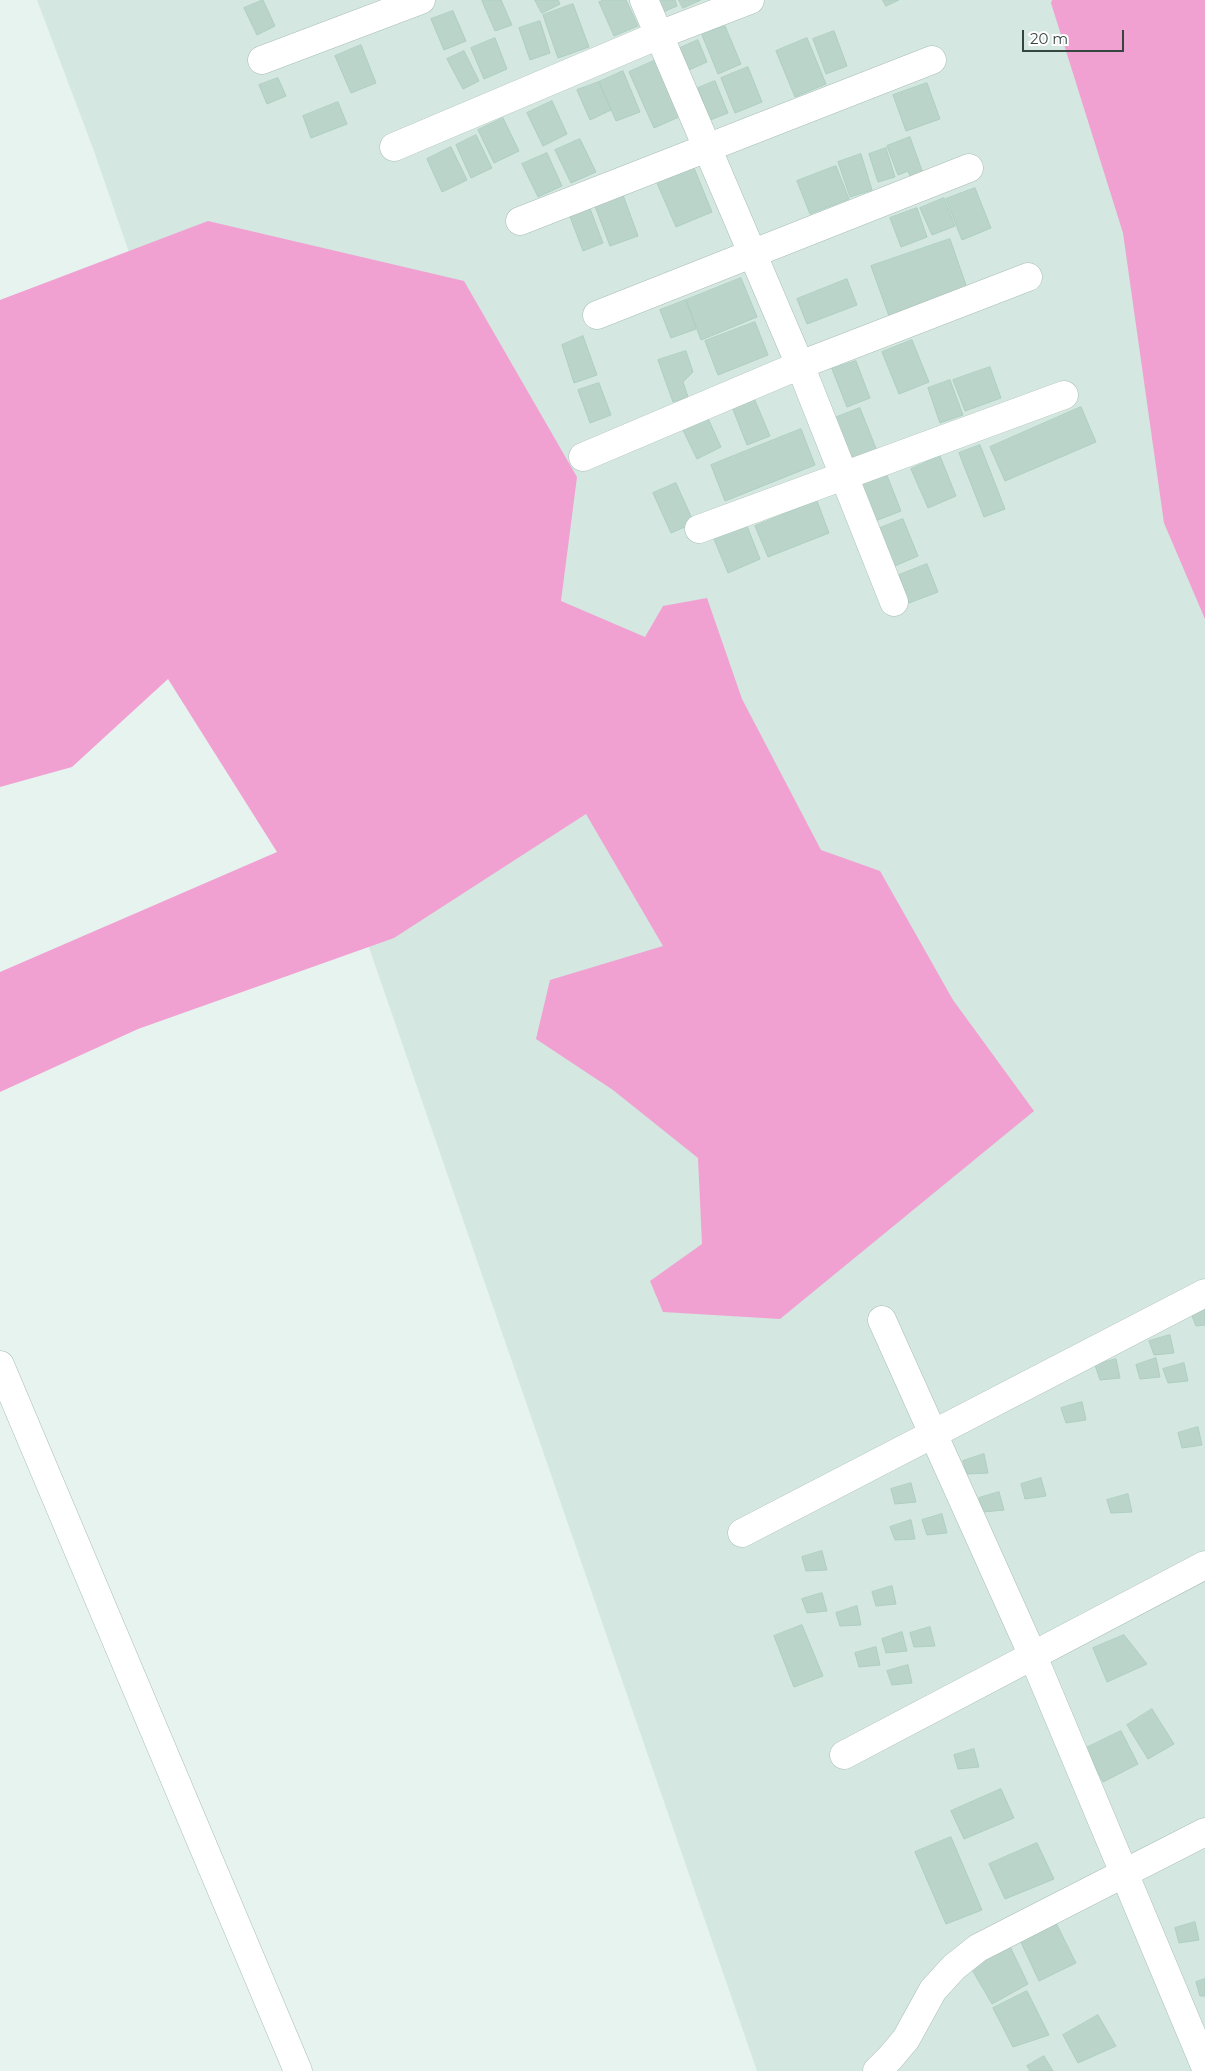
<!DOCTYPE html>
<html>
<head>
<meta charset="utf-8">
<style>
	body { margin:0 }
	#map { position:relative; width:1205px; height:2071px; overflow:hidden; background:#e6f3ef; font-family:Montserrat,sans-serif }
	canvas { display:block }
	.scale { position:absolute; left:1022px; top:30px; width:102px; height:22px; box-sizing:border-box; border:2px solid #35453f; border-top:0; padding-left:6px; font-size:15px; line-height:18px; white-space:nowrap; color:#35453f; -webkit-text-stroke:4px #fff; paint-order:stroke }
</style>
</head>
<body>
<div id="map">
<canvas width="1205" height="2071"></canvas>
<div class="scale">20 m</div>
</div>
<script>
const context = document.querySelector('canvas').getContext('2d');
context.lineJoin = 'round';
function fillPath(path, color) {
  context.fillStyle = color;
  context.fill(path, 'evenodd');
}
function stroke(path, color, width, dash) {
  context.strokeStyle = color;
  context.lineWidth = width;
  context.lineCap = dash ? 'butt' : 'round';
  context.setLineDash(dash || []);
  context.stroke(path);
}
fillPath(new Path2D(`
	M37 0H1205V2071H757L94 151Z`), '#d4e7e0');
fillPath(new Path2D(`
	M1052 0H1205V619L1164 523 1123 233 1051 3Z
	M208 221 464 281 577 477 561 601 645 637 663 606 707 598 742 699 821 850 880 871 953 1000 1034 1111 780 1319 663 1312 650 1281 702 1244 698 1158 613 1090 536 1039 550 980 663 946 586 814 394 938 138 1029 0 1092V972L277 852 168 679 72 767 0 787V300Z`), '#f0a1d1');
const building = new Path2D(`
	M263 0 275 26 257 35 244 8Z
	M486 0H501L512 25 495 31 482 1Z
	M535 0H558L560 4 542 13Z
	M605 0H626L638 26 614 36 599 2Z
	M657 0H675L677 6 663 12Z
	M679 0H701L683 8Z
	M883 0H899L886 6Z
	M573 4 589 47 558 58 543 15Z
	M453 11 466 41 444 50 431 19Z
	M540 21 550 53 530 60 519 28Z
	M725 26 741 64 718 74 702 35Z
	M834 31 847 66 826 74 813 39Z
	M495 38 507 69 484 79 471 48Z
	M807 38 826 84 795 97 776 51Z
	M698 40 707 62 689 70 680 48Z
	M361 45 376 83 351 93 335 56Z
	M464 51 479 81 463 89 447 59Z
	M656 60 681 116 654 128 629 72Z
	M748 67 762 102 735 113 721 78Z
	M623 71 640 112 616 121 599 82Z
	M278 78 286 96 267 104 259 85Z
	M715 81 728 113 710 120 698 88Z
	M599 82 611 110 590 120 577 90Z
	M927 83 940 119 906 131 893 95Z
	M552 101 567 134 543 146 527 113Z
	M338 102 347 124 311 138 303 116Z
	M503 118 519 151 494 163 478 130Z
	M476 135 492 168 471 178 456 145Z
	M910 137 924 176 912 181 908 171 898 175 887 146Z
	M580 139 596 172 571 183 555 150Z
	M451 147 467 180 442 192 427 159Z
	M886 148 895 177 878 182 869 154Z
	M547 153 562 186 538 197 522 164Z
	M861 154 872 190 850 197 838 162Z
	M836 166 849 199 810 214 797 181Z
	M694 168 712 212 676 227 657 183Z
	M975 188 991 228 962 240 946 199Z
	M623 195 638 236 610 246 595 206Z
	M944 198 955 226 932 235 920 208Z
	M589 206 603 243 583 251 569 214Z
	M917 208 927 237 901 247 890 218Z
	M950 239 967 288 889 316 871 266Z
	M741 278 757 317 701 340 686 300Z
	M847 279 857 305 807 324 797 299Z
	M686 300 696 329 671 338 660 310Z
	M755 322 768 355 718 375 705 341Z
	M583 336 597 375 574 383 562 345Z
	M912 340 929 382 899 394 882 352Z
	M686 351 693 372 683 382 688 397 673 402 658 360Z
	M856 361 870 398 847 407 832 369Z
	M990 367 1001 398 965 411 953 380Z
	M950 380 963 415 940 423 928 388Z
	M599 383 611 415 590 423 578 390Z
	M754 398 770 436 747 445 732 407Z
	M1081 407 1096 442 1005 481 990 447Z
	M860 408 877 451 849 462 832 419Z
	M706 414 721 447 697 459 681 426Z
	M801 429 815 465 725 501 711 465Z
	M980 445 1005 509 984 517 959 453Z
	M940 456 956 496 928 508 911 469Z
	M886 473 901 511 870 523 855 485Z
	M676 483 694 523 671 533 653 493Z
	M817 501 829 533 768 557 755 526Z
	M903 519 918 556 890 568 875 530Z
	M747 526 760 559 728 573 714 539Z
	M927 564 938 592 909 603 899 575Z
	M1205 1308V1325L1196 1326 1191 1313Z
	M1170 1335 1174 1353 1154 1355 1149 1341Z
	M1156 1358 1160 1377 1140 1379 1136 1365Z
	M1116 1359 1120 1378 1100 1380 1095 1365Z
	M1184 1363 1188 1381 1168 1383 1163 1369Z
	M1082 1402 1086 1420 1066 1423 1061 1408Z
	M1198 1427 1202 1445 1182 1448 1178 1433Z
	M984 1454 988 1473 967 1474 963 1461Z
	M1041 1478 1046 1496 1025 1499 1021 1484Z
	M911 1483 916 1502 895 1504 891 1489Z
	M999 1492 1004 1510 983 1512 979 1498Z
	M1128 1494 1132 1512 1111 1513 1107 1500Z
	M942 1514 947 1533 927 1535 922 1520Z
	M911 1520 915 1539 895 1540 890 1527Z
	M822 1551 827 1570 806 1571 802 1557Z
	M892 1586 896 1604 876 1606 872 1592Z
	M822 1593 827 1611 807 1613 802 1599Z
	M857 1606 861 1625 840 1626 836 1613Z
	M802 1625 823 1676 794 1687 774 1636Z
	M930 1627 935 1646 914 1647 910 1633Z
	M902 1632 907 1651 886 1653 882 1639Z
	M1124 1635 1147 1664 1107 1682 1093 1648Z
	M876 1647 880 1665 859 1667 855 1653Z
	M908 1665 912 1683 892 1685 887 1671Z
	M1152 1709 1174 1744 1148 1759 1127 1725Z
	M1121 1731 1138 1764 1103 1782 1086 1748Z
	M974 1749 979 1767 958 1769 954 1755Z
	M1001 1789 1014 1818 964 1839 951 1811Z
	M951 1837 982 1910 946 1924 915 1852Z
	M1037 1843 1054 1879 1005 1899 989 1864Z
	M1054 1919 1076 1963 1039 1981 1018 1936Z
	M1195 1922 1199 1940 1179 1943 1175 1928Z
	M1006 1938 1028 1984 992 2004 967 1961Z
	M1205 1979V1996H1200L1196 1982Z
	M1027 1991 1049 2035 1013 2047 993 2008Z
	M1098 2015 1116 2046 1078 2063 1063 2035Z
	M1044 2056 1053 2071H1030L1027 2066Z`);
fillPath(building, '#bbd4ca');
stroke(building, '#aecfc2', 1);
const minor = new Path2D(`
	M644 0 800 365 894 602
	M262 60 421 0
	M394 147 659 35 750 0
	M520 221 932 60
	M597 315 969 168
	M583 457 800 365 1028 277
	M699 529 1064 395
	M882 1320 1033 1656 1205 2066
	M0 1365 298 2071
	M742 1533 1205 1293
	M844 1755 1205 1565
	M877 2071 890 2058 906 2039 933 1990 954 1967 978 1948 1205 1832`);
stroke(minor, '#a8beb6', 29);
stroke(minor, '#fff', 28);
</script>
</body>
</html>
